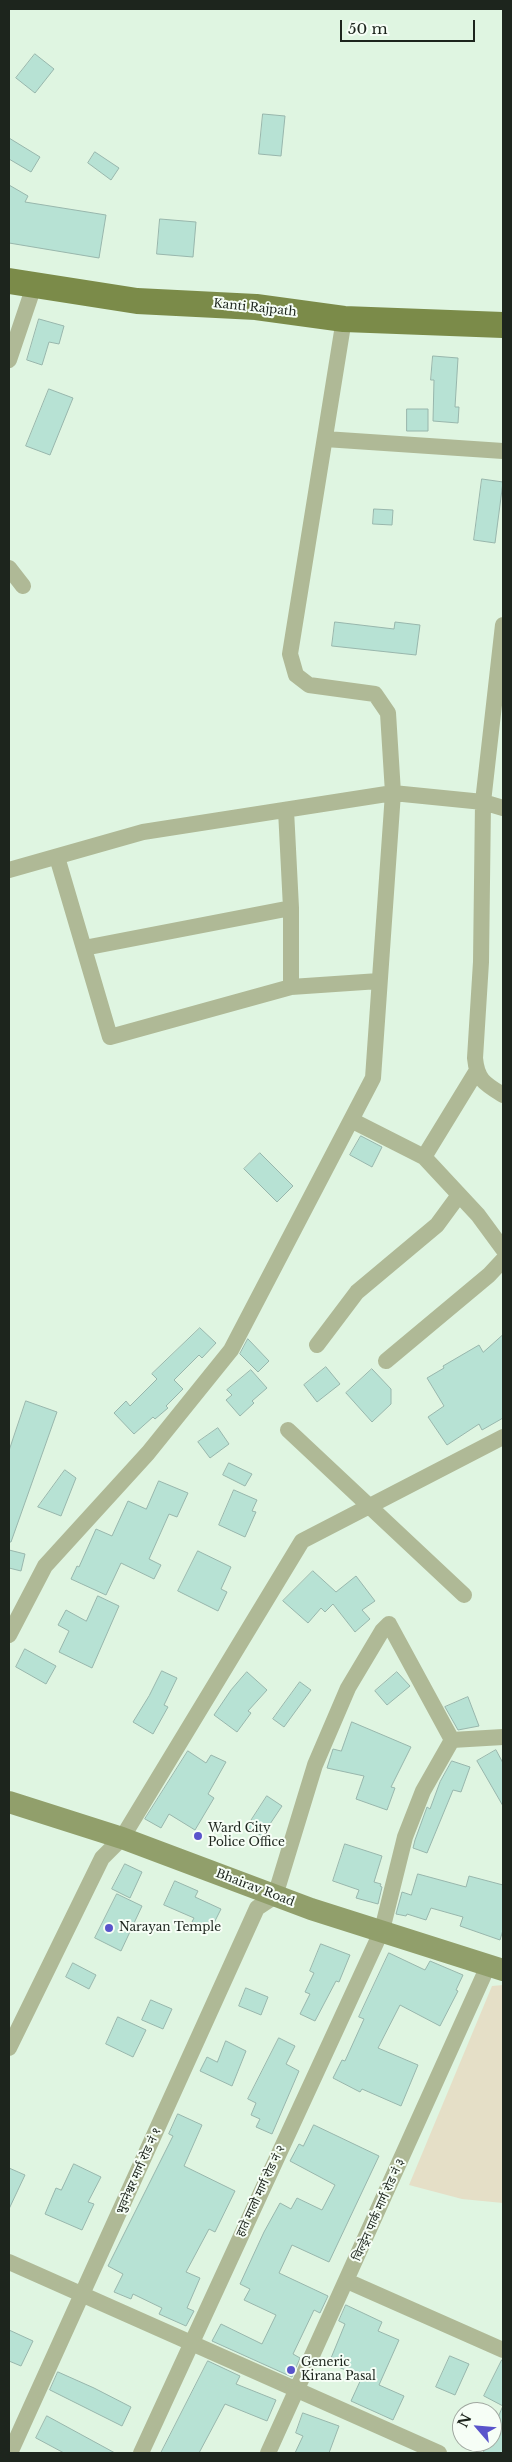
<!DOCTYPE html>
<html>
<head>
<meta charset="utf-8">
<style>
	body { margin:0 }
	#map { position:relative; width:512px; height:2462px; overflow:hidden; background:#dff5e1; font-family:"Libre Baskerville",serif }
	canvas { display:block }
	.frame { position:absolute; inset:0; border:10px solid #1d251d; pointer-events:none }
	.north { position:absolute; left:452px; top:2402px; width:50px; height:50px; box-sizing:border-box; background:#f6fef6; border:1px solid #9fa79f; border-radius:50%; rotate:297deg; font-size:14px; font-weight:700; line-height:20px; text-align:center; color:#1d251d }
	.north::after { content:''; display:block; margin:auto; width:18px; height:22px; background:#5954cb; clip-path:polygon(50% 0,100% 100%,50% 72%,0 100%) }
	.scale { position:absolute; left:340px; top:20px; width:135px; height:22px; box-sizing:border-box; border:2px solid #1d251d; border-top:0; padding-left:6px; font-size:15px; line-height:18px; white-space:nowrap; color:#1d251d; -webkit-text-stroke:4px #f6fef6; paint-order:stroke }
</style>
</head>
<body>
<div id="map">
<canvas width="512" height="2462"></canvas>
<div class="frame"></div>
<div class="north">N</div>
<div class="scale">50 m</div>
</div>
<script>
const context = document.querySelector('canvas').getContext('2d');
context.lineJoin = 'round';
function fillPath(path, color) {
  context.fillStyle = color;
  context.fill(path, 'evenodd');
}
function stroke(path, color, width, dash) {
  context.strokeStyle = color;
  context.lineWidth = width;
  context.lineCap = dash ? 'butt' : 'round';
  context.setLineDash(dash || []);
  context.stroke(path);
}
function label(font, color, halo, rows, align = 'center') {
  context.font = font + ' "Libre Baskerville","Noto Sans Devanagari",serif';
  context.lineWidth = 4;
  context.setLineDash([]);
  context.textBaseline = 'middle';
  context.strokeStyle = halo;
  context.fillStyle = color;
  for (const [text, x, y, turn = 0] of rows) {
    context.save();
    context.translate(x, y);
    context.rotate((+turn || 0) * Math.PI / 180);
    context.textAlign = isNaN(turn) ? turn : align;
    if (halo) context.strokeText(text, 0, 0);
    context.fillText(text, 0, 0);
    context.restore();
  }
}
fillPath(new Path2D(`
	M503 1985V2203L462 2199 409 2185 492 1986Z`), '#e5dfc7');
const building = new Path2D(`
	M35 54 54 69 35 93 16 78Z
	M263 114 285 116 281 156 259 154Z
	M9 138 40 157 31 172 9 159Z
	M95 152 119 168 111 180 88 163Z
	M9 185 28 196 25 202 106 215 99 258 9 243Z
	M160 219 196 222 193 257 157 254Z
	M39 319 64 326 59 344 49 342 42 365 27 360Z
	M433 356 458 358 455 407H459L458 423 433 421 434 380H431Z
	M49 389 73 398 50 455 26 446Z
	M407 409H428V431H407Z
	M482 479 503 482 495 543 474 540Z
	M374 509 393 510 392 525 373 524Z
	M335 622 394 629 395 622 420 625 416 655 332 646Z
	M361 1136 382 1147 372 1167 350 1155Z
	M260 1153 293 1186 277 1202 244 1169Z
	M200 1328 216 1343 202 1358 199 1355 174 1380 183 1389 166 1406 168 1408 155 1419 153 1417 134 1434 114 1413 126 1401 130 1406 157 1379 152 1374Z
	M503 1335V1418L482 1430 479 1424 447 1445 428 1417 444 1406 427 1378 444 1368 443 1366 479 1345 483 1352Z
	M248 1339 269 1361 258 1372 240 1354Z
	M326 1367 340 1384 317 1402 304 1385Z
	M372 1369 391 1389V1404L372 1422 346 1393Z
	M251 1370 267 1388 252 1401 254 1403 240 1416 226 1400 232 1395 227 1390Z
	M26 1401 57 1412 11 1542H9V1451Z
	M218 1428 229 1444 210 1458 198 1442Z
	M229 1463 252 1474 245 1486 223 1475Z
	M65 1470 76 1478 61 1516 38 1507Z
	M159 1481 188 1493 177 1517 169 1514 149 1559 161 1565 154 1579 121 1563 106 1595 71 1579 77 1566 79 1567 96 1529 112 1536 128 1501 146 1509Z
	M234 1490 257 1500 252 1511 256 1512 245 1537 219 1525Z
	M9 1550 25 1554 21 1571 9 1568Z
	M198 1551 231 1567 221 1589 227 1592 218 1611 178 1591Z
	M313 1571 336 1592 356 1576 375 1601 362 1610 370 1619 355 1632 333 1604 325 1612 321 1608 308 1623 283 1601Z
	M98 1596 119 1606 92 1668 59 1652 69 1631 58 1625 66 1610 86 1621Z
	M25 1649 56 1666 46 1684 16 1667Z
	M162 1671 177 1678 164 1705 168 1707 153 1734 133 1722 149 1696Z
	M247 1672 267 1690 248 1711 251 1713 237 1732 214 1715 231 1690Z
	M397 1672 410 1686 387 1705 375 1691Z
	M300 1682 311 1690 284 1727 273 1719Z
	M468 1697 479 1726 458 1730 445 1707Z
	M352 1722 411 1747 391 1787 395 1788 387 1810 356 1799 364 1776 327 1768 333 1749 341 1751Z
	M496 1750 503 1763V1806L477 1761Z
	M188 1751 206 1763 211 1755 226 1762 208 1794 214 1798 195 1830 169 1814 161 1828 145 1819Z
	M452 1761 470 1767 461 1792 453 1790 427 1853 413 1848 415 1840 427 1807 430 1809 440 1782Z
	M267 1796 282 1806 262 1836 247 1827Z
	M345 1844 382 1856 374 1882 381 1884 380 1886 382 1887 378 1904 356 1898 359 1890 333 1881Z
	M125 1864 142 1872 130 1898 112 1889Z
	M418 1874 466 1887 469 1876 503 1885V1930L500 1940 460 1926 463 1917 431 1908 426 1920 407 1914 406 1916 396 1914 402 1892 411 1895Z
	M175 1881 198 1891 195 1897 221 1909 210 1931 192 1922 194 1918 164 1905Z
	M117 1894 142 1906 121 1951 95 1938Z
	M321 1944 350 1955 339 1982 336 1981 315 2021 300 2014 310 1994 305 1992 314 1973 310 1971Z
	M389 1953 425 1970 430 1961 463 1975 456 1990 458 1991 440 2026 400 2005 378 2048 418 2065 401 2106 362 2089 360 2092 333 2078 342 2060 345 2061 364 2019 359 2017Z
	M73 1963 96 1975 89 1989 66 1977Z
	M246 1988 268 1997 261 2015 239 2006Z
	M151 2000 172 2009 163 2029 142 2020Z
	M118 2017 146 2030 133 2057 106 2044Z
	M279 2038 295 2046 286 2064 299 2071 272 2134 256 2127 260 2119 251 2115 256 2103 248 2099Z
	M226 2041 246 2051 232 2086 200 2071 207 2057 217 2062Z
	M178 2114 202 2125 184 2166 235 2191 215 2232 209 2229 186 2272 200 2278 187 2308 194 2311 186 2326 159 2314 162 2308 133 2294 131 2299 114 2292 123 2274 108 2266 173 2136 169 2134Z
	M314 2125 379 2156 329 2262 292 2245 279 2273 328 2296 320 2313 314 2310 293 2354 300 2358 292 2377 212 2341 221 2324 262 2344 276 2315 244 2300 250 2289 240 2284 264 2232 280 2203 291 2209 297 2198 322 2210 335 2185 290 2161 299 2144 303 2146Z
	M74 2164 101 2177 88 2202 94 2204 82 2230 45 2214 56 2188 61 2190Z
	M9 2168 25 2175 9 2209Z
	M346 2305 382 2322 378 2331 399 2340 379 2385 404 2396 393 2420 351 2401 362 2377 329 2363 345 2324 339 2321Z
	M9 2330 33 2341 21 2366 9 2361Z
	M450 2356 469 2364 455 2395 436 2387Z
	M502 2360H503V2406L484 2396Z
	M208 2361 240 2376 236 2384 276 2400 267 2421 225 2404 199 2453H161Z
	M58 2372 94 2388 131 2407 122 2426 50 2390Z
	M503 2406V2453H483L488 2442H492V2432Z
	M303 2413 339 2426 329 2453H295L303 2436 296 2433Z
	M47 2416 115 2453H64L36 2438Z`);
fillPath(building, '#b7e2d4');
stroke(building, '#98b6ac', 1);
stroke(new Path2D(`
	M9 360 34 286
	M325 439 503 451
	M9 568 23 586
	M503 625 483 802 481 962 475 1058C477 1080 485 1084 503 1095
	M286 810 291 908V987
	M57 857 110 1037 291 987 379 981
	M9 870 143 832 393 793 483 802 503 808
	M84 948 291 908
	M351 1120 424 1157 478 1215 503 1249
	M424 1157 476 1072
	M317 1345 357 1292 437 1225 459 1195
	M386 1361 489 1275 503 1260
	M288 1430 464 1595
	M9 1635 45 1566 148 1453 231 1350 373 1078 393 793 388 713 375 694 309 685 296 675 290 654 344 319
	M9 2048 102 1858 122 1838 302 1541 503 1437
	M9 2262 439 2453
	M347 2281 503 2350
	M10 2453 257 1908 275 1896 315 1765 348 1688 382 1631 389 1624 452 1740
	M141 2453 382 1930 405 1837 423 1791 452 1740 503 1737
	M268 2453 488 1966`), '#afb996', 16);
stroke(new Path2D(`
	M9 1802 122 1838 311 1909 503 1970`), '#919f6b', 22);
stroke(new Path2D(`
	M9 281 137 301 256 307 344 319 503 325`), '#7b8b49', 26);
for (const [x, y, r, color] of [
	[198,1836,5,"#5954cb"],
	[109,1928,5,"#5954cb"],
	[291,2370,5,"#5954cb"]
]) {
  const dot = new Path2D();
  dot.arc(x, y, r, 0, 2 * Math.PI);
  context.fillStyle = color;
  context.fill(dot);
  stroke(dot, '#f6fef6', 2);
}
label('12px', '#1d251d', '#f6fef6', [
	["Kanti Rajpath",255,308,6],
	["Bhairav Road",255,1888,21],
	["भुवनेश्वर मार्ग रोड नं १",139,2171,-66],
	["हाते मालो मार्ग रोड नं २",261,2191,-65],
	["चिल्ड्रेन पार्क मार्ग रोड नं ३",379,2210,-66]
]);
label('12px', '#1d251d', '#f6fef6', [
	["Ward City",208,1829],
	["Police Office",208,1843],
	["Narayan Temple",119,1928],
	["Generic",301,2363],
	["Kirana Pasal",301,2377]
], 'left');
</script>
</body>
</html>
